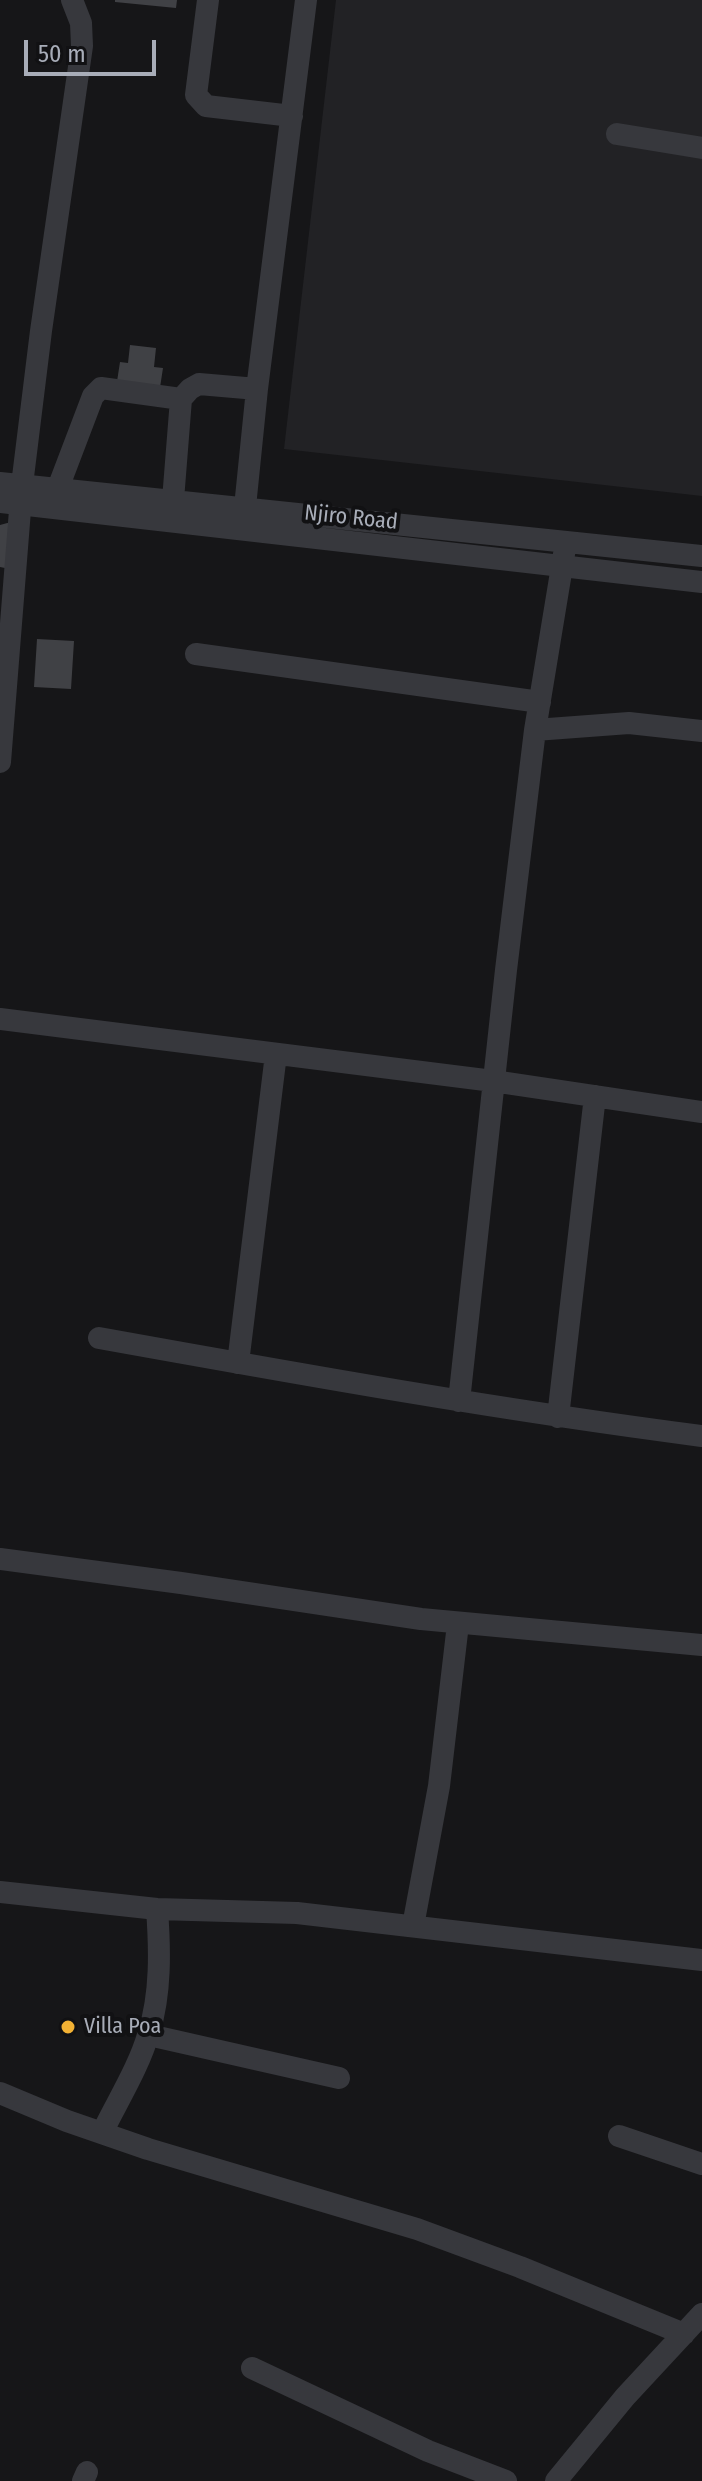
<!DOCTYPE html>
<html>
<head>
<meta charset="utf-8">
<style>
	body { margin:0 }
	#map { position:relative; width:702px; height:2481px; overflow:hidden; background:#161618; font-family:"Fira Sans Condensed",sans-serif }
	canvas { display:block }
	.scale { position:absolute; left:24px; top:40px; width:132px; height:36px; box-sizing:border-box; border:4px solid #a8adb8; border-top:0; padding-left:10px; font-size:24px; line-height:28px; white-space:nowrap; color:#a8adb8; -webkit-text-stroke:6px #111113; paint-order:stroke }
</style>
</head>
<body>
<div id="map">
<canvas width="702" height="2481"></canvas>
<div class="scale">50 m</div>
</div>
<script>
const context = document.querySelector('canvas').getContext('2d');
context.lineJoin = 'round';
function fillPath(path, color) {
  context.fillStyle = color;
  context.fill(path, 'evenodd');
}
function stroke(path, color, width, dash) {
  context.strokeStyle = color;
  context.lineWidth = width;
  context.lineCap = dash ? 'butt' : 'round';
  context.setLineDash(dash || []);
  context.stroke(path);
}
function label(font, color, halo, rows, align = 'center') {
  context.font = font + ' "Fira Sans Condensed",sans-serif';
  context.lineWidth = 8;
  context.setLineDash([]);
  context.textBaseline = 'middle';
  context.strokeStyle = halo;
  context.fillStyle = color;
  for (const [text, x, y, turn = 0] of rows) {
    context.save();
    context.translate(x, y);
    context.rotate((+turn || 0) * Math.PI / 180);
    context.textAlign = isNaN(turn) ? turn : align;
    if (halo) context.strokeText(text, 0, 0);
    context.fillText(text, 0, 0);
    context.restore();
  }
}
fillPath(new Path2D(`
	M336 0H702V496L284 449Z`), '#222225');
fillPath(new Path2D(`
	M115 0H177L176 8 115 2Z
	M130 345 156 348 154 367 163 368 159 394 116 388 120 362 128 363Z
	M11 522 5 568 0 567V525Z
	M37 639 74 641 71 689 34 687Z`), '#404145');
stroke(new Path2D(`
	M208 0 196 95 206 106 292 116
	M617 134 702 148
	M0 483 702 556
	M58 488 93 396 101 388 181 399
	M173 500 181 399 190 389 199 384 257 389
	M0 502 702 582
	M245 507 257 389 306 0
	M196 654 540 702
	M535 730 629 723 702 731
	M0 762 22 485 41 331 82 46 81 23 72 0
	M0 1019 493 1081 702 1112
	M99 1338C299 1374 500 1410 702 1436
	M238 1363 276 1054
	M459 1401 506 970 535 730 566 542
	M558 1417 595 1096
	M0 1559 181 1583 421 1619 702 1645
	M0 1892 157 1909 297 1913 702 1960
	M413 1926 439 1786 458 1624
	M149 2035 339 2078
	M0 2093 67 2121 148 2149 417 2229 520 2267 684 2334
	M102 2133C118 2100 139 2067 149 2032 161 1993 160 1950 157 1909
	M619 2136 702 2164
	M252 2368 428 2451 506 2481
	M83 2481 87 2472
	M556 2481 625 2397 702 2314`), '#37383d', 22);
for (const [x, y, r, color] of [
	[68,2027,8,"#f2b134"]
]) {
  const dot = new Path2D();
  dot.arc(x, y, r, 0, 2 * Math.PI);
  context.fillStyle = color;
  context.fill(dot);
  stroke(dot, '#111113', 3);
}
label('22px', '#a8adb8', '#111113', [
	["Njiro Road",351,518,6]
]);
label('22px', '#a8adb8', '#111113', [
	["Villa Poa",84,2027]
], 'left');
</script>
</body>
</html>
